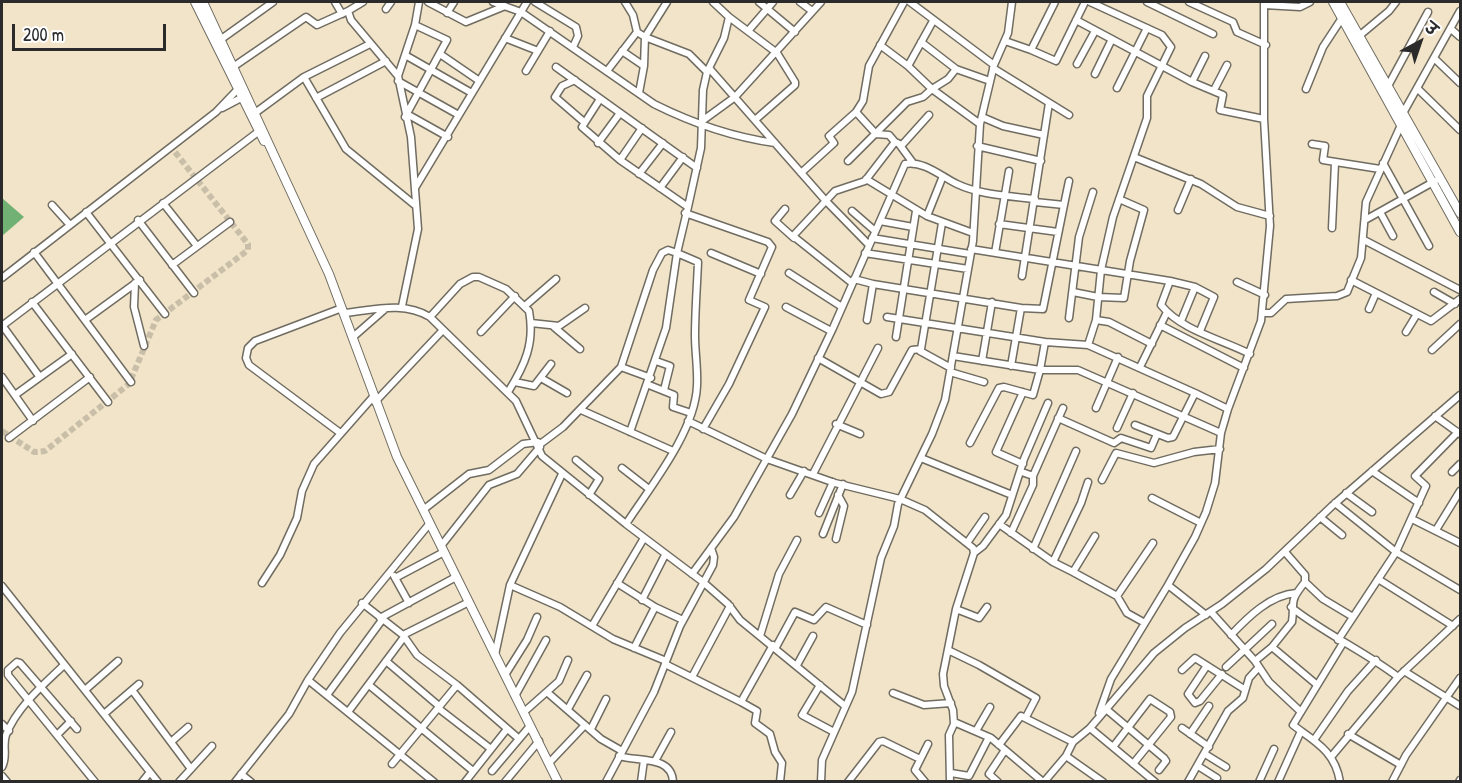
<!DOCTYPE html>
<html>
<head>
<meta charset="utf-8">
<style>
	body { margin:0 }
	#map { position:relative; width:1462px; height:783px; overflow:hidden; background:#f1e4c8; font-family:"Patrick Hand","Playpen Sans Deva",sans-serif }
	canvas { display:block }
	.frame { position:absolute; inset:0; border:3px solid #2b2b2b; pointer-events:none }
	.north { position:absolute; left:1390px; top:12px; width:60px; height:60px; -webkit-text-stroke:4px #fff; paint-order:stroke; rotate:40deg; font-size:16px; font-weight:700; line-height:24px; text-align:center; color:#2b2b2b }
	.north::after { content:''; display:block; margin:auto; width:21px; height:27px; background:#2b2b2b; clip-path:polygon(50% 0,100% 100%,50% 72%,0 100%) }
	.scale { position:absolute; left:12px; top:24px; width:154px; height:27px; box-sizing:border-box; border:3px solid #2b2b2b; border-top:0; padding-left:8px; font-size:18px; line-height:21px; white-space:nowrap; color:#2b2b2b; -webkit-text-stroke:4px #fff; paint-order:stroke }
</style>
</head>
<body>
<div id="map">
<canvas width="1462" height="783"></canvas>
<div class="frame"></div>
<div class="north">उ</div>
<div class="scale">200 m</div>
</div>
<script>
const context = document.querySelector('canvas').getContext('2d');
context.lineJoin = 'round';
function fillPath(path, color) {
  context.fillStyle = color;
  context.fill(path, 'evenodd');
}
function stroke(path, color, width, dash) {
  context.strokeStyle = color;
  context.lineWidth = width;
  context.lineCap = dash ? 'butt' : 'round';
  context.setLineDash(dash || []);
  context.stroke(path);
}
fillPath(new Path2D(`
	M2 198 24 217 2 236Z`), '#71b274');
stroke(new Path2D(`
	M2 431 34 452 45 451 129 384 156 320 248 250V244L171 147`), '#c9bfa9', 6, [6, 3]);
const minor = new Path2D(`
	M335 2 342 14
	M363 2 348 11 351 20 398 76
	M428 2 466 22 505 6
	M493 2 521 12 654 104C692 123 732 137 775 143
	M535 2 576 27 578 36 573 47
	M625 2 633 15 637 32
	M667 2 645 37 689 54 707 72
	M759 2 795 32
	M800 2 812 11
	M910 2 994 65
	M1147 2 1213 34
	M1189 2 1233 22 1237 32 1266 45
	M1264 5 1300 7 1310 2
	M386 9 391 2
	M447 13 454 2
	M729 17 777 53 795 82V85L755 120
	M1076 20 1192 82 1223 95 1220 110 1264 119
	M1451 29 1460 37
	M748 31 773 2
	M1359 36 1389 11 1396 2
	M505 38 538 51
	M220 40 273 2
	M1005 41 1031 50 1055 2
	M921 42 956 69 990 81
	M880 45 908 66 933 21
	M1031 50 1056 61 1085 2
	M622 51 644 66 639 93
	M440 54 478 80
	M405 55 470 92
	M1435 59 1460 83
	M1077 64 1095 31
	M233 67 306 17 317 25 348 11
	M556 67 697 168
	M709 68 825 200 869 245
	M993 68 1069 115
	M956 69 948 79 932 89 980 124
	M526 71 550 31
	M607 71 637 32 645 37 644 66
	M1095 74 1112 39
	M304 77 346 149 416 206
	M575 80 562 86 555 97 584 122
	M398 81 457 114
	M1192 82 1205 56
	M1388 86 1428 12
	M1117 88 1147 28
	M1306 89 1323 47 1342 18
	M1418 89 1460 130
	M1214 90 1227 65
	M316 98 386 61
	M600 99 582 127 620 160 688 207 677 253 698 262C697 287 695 311 695 336 695 352 698 370 697 386 695 432 650 487 626 524
	M222 108 241 98
	M255 113 304 77 370 44
	M407 114 448 137
	M1402 115 1460 11
	M405 117 447 40 415 25
	M982 117 1003 126 1044 135
	M702 121 735 97 821 2
	M895 142 902 145 929 115
	M598 143 620 113
	M899 144 913 163
	M1312 144 1325 146 1323 160 1380 169
	M977 146 1041 161
	M1134 157 1201 184 1237 207 1270 216
	M620 160 642 128
	M848 161 907 102 923 97 932 89 908 66
	M1383 163 1429 246
	M801 173 834 143 829 136 856 112 863 101 869 66 904 2
	M639 174 663 143
	M866 179 927 216 973 233
	M415 188 527 2
	M660 188 683 157
	M163 203 197 246
	M52 205 70 225
	M1064 205 1069 181
	M688 207 701 148 703 90 707 72 724 38 729 17 713 2
	M785 209 775 221 794 238
	M1178 210 1191 179
	M852 211 875 231
	M86 212 165 314
	M1380 212 1393 236
	M685 213 768 242 772 247 749 300 765 307 729 384 703 429
	M927 216 943 176
	M138 220 194 293
	M1365 220 1435 181
	M880 221 913 227
	M999 224 1058 232
	M1332 228 1335 163
	M872 238 970 254
	M1364 240 1460 290
	M971 249 1170 281 1195 287 1214 297 1200 331
	M34 252 131 382
	M711 253 761 274
	M865 253 968 269
	M995 253 1009 171
	M172 265 230 222
	M789 273 842 307
	M1022 276 1049 103
	M2 278 216 112 237 90
	M854 279 873 284 867 320
	M1351 280 1431 321 1460 299
	M1170 281 1161 305C1182 331 1221 339 1250 354
	M1237 282 1265 295
	M135 283 134 307 144 346
	M852 283 793 236 835 191 865 181 895 142 889 135 876 134 856 112
	M873 284 1021 308 1043 309 1064 205 1035 202
	M1073 292 1098 297 1124 298 1130 261 1144 210 1119 199
	M1434 292 1455 304
	M32 302 108 402
	M526 305 556 279
	M402 306 418 229 411 137 398 76 415 25 419 2
	M786 307 831 331
	M1369 309 1376 293
	M344 313C374 310 403 301 430 317
	M1262 313H1271L1286 299 1337 296 1347 292 1361 258 1366 202 1401 125
	M887 317 1045 342 1088 345 1195 393
	M1069 318 1079 237 1093 192
	M85 320 140 280
	M1096 320 1109 322 1152 344
	M1181 321 1195 287
	M531 323 559 326 585 308
	M2 325 39 376
	M1160 325 1244 368
	M2 326 258 132
	M554 327 580 349
	M481 332 515 296
	M1406 332 1417 314
	M353 337 385 309
	M896 337 916 211
	M1045 342 1040 370H1078L1221 433
	M1088 345 1096 320 1101 270 1113 217 1147 118V96L1171 47 1162 35 1090 2
	M1432 350 1460 324
	M920 351 951 368
	M953 356 1040 370 1033 395 1004 387 999 388 970 443
	M818 358 881 394 889 392 912 350 921 349 942 223
	M656 361 670 366 664 390
	M982 361 992 302
	M1011 366 1021 308
	M621 367 651 378
	M1140 367 1167 312
	M950 372 984 382
	M2 377 33 421
	M541 378 567 393
	M515 382 534 386 551 364
	M649 385 674 395 673 407 691 413
	M508 392C525 365 535 343 529 311L506 289 479 277H473L460 284 430 317 516 401 542 456 626 524 703 582 728 604 740 620 845 706
	M1023 392 996 452 1023 464
	M15 395 72 354
	M375 402 442 331
	M1096 408 1118 357
	M581 410 673 451
	M1435 416 1460 434
	M1058 418 1114 443 1121 438 1151 448 1157 434
	M688 421 767 459 835 483 900 499 925 510 973 548 974 553 956 609 943 674 944 686 953 710 954 724 949 735 950 782
	M836 424 860 434
	M1135 425 1168 438 1173 437 1195 393 1228 409
	M1117 428 1133 393
	M339 432 249 365 246 358 248 348 255 341 342 308
	M9 438 90 377
	M539 445 563 427 621 367 653 270 662 253 668 250 677 253 666 328 630 432
	M921 458 1012 495
	M576 460 599 479 589 495
	M622 468 649 489
	M1372 471 1419 503
	M1022 472 1033 476 1063 408
	M1452 472 1460 464
	M813 474 878 348
	M1102 480 1116 453 1154 463 1194 452 1220 449
	M1346 493 1372 512
	M790 495 804 471
	M1152 498 1201 523
	M1335 503 1396 552 1460 590
	M423 510 469 474 489 470 523 444 538 442
	M819 513 833 482
	M1320 517 1342 535
	M1412 519 1460 543
	M999 524 1053 562 1073 572 1095 536
	M1436 530 1460 491
	M1011 533 1033 485V476
	M823 534 843 484
	M836 539 844 506 838 495
	M967 543 985 517
	M441 546 489 485 517 474 540 447
	M1033 549 1076 451
	M974 553 983 546 1006 515 1024 459 1048 403
	M1053 562 1081 503 1088 482
	M1073 572 1117 596 1153 543
	M692 574 734 517 792 414 833 328 905 164C923 160 942 177 957 184 980 195 1010 196 1035 199
	M394 576 409 603
	M395 578 444 552
	M1378 579 1453 626
	M1305 582 1323 599 1353 617
	M262 583 280 555 297 518 302 491 314 464 373 397
	M617 583 655 607
	M510 585 560 607 613 639 666 661
	M2 586 158 782
	M1117 596 1127 613 1145 623
	M642 600 665 555
	M362 603 403 635 417 655 457 685 518 738
	M1291 607C1325 634 1364 651 1398 677
	M956 609 979 618 987 607
	M1211 612 1255 661 1269 682 1301 712
	M1206 615 1168 585 1195 537 1206 512 1215 483 1221 433 1228 409 1261 321 1270 226 1264 119V2
	M380 618 456 577
	M592 626 644 538
	M403 635 469 602
	M1231 635C1248 617 1270 595 1296 593
	M760 636 779 574 797 540
	M1338 640 1396 552 1426 486 1415 476 1458 432
	M773 645 741 702 757 711 755 723 770 734 775 752 782 763 780 782
	M776 647 795 612 814 620 826 607 867 625
	M1272 647 1316 684
	M634 648 655 607 683 620
	M948 650 979 665 1036 698 1026 717
	M495 655 510 585 562 474
	M386 661 439 706
	M1255 661 1272 647 1292 622C1295 601 1288 603 1305 582V575L1285 552
	M665 664 741 702
	M797 665 813 636
	M1206 667 1188 694 1195 703 1200 701 1222 674
	M1226 667 1272 624
	M1182 670 1195 658 1244 689
	M1404 671 1460 706
	M505 675 527 640 537 617
	M692 677 730 606
	M308 680 434 782
	M369 685 473 771
	M820 685 802 715 834 732
	M85 690 118 661
	M132 690 191 769
	M548 693 601 739 622 751
	M893 693 924 705 951 703
	M327 695 382 620
	M515 696 546 640
	M438 708 491 749
	M568 709 587 675
	M1106 709 1164 758 1166 761 1159 770
	M348 712 404 637
	M524 712 559 681 568 660
	M1099 713 1111 679 1168 585
	M104 714 139 684
	M954 722 991 738 1043 782
	M2 724 9 731
	M1090 728 1155 782
	M1182 728 1209 747
	M77 729 20 663 17 662 8 670V675L95 782
	M591 729 606 699
	M976 731 990 707
	M1301 731C1321 745 1336 756 1340 782
	M1190 734 1209 706
	M1348 734 1401 765
	M57 735 71 721
	M1314 740 1348 691 1376 660
	M171 742 188 727
	M999 745 1021 716 1073 742
	M1113 747 1150 699 1170 712 1171 717 1133 764
	M1205 754 1226 767
	M619 756C638 762 672 755 673 782
	M1066 756 1103 782
	M1331 757 1398 677 1460 619
	M655 761 671 732
	M549 763 585 725
	M392 764 457 685
	M1198 766 1217 778
	M2 767C8 756 2 746 6 735 17 707 43 685 64 665
	M492 771 530 726
	M951 773 969 776 989 737
	M241 774 251 782
	M2 776 7 782
	M142 782 150 772
	M179 782 212 746
	M235 782 289 714 308 680 340 633 430 523
	M465 782 507 729
	M505 782 539 741
	M606 782 654 692 680 626 713 565 714 557 711 548
	M641 782 644 760
	M821 782 822 760 852 692 881 558 894 526 898 504 932 434 945 400 973 241 980 124 994 65 1008 33 1012 2
	M848 782 879 742 883 741 920 759
	M925 782 915 770 928 744
	M998 782 989 774 1005 750
	M1044 782 1066 756 1073 742 1090 728 1154 653 1185 628 1222 604 1266 569 1332 506 1460 395
	M1188 782 1228 711 1243 698 1249 678 1259 667
	M1259 782 1274 749
	M1278 782 1301 731 1293 725 1343 643
	M1392 782 1406 755 1460 678
	M1459 782 1460 780`);
const tertiary = new Path2D(`
	M195 2 264 141
	M203 2 329 274 397 457 558 782
	M1333 2 1460 232
	M1340 2 1460 213`);
stroke(minor, '#706c62', 9);
stroke(tertiary, '#706c62', 10);
stroke(minor, '#fff', 6);
stroke(tertiary, '#fff', 8);
</script>
</body>
</html>
